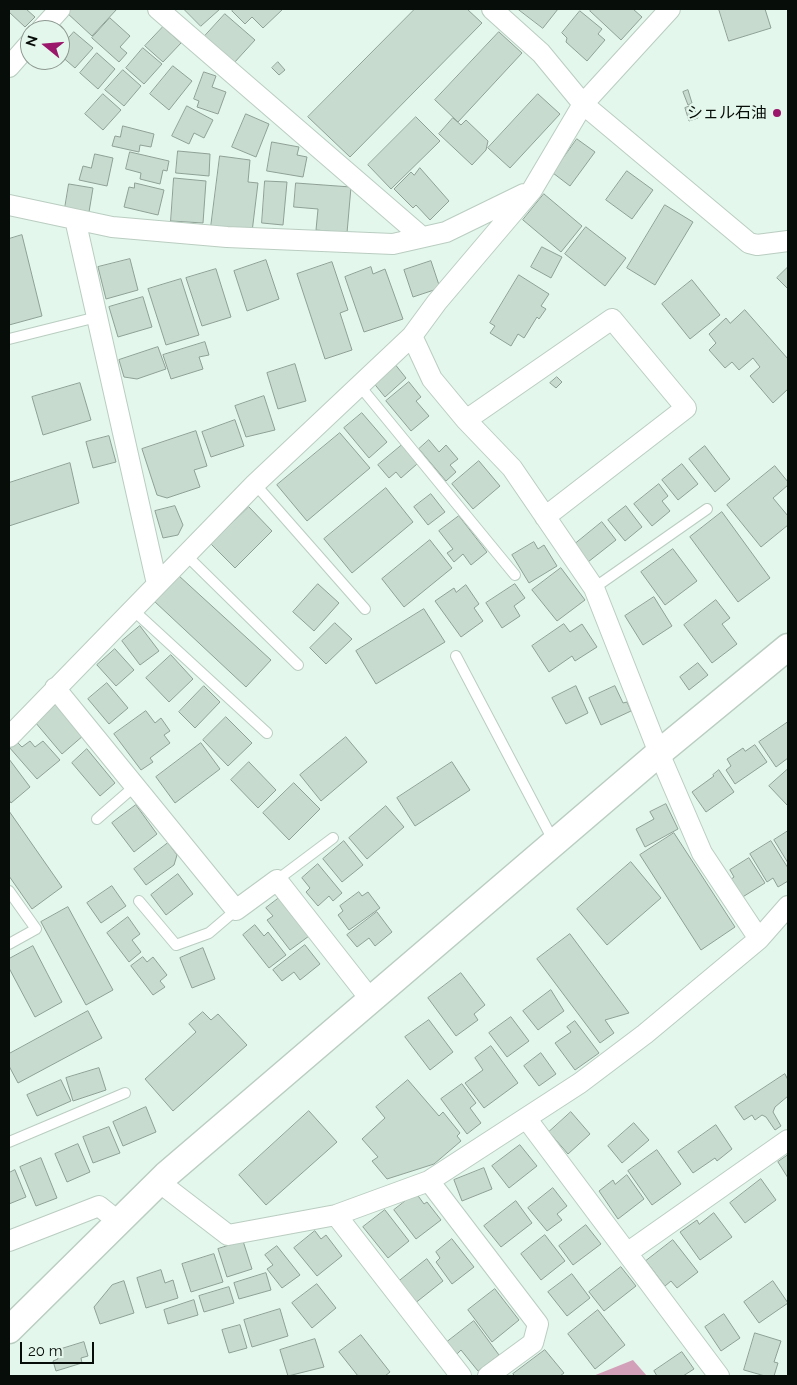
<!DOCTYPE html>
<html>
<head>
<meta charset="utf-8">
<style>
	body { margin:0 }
	#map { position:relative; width:797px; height:1385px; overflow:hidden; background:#e4f7ec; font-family:Raleway,sans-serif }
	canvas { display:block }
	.frame { position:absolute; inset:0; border:10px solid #070d09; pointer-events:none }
	.north { position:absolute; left:20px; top:20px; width:50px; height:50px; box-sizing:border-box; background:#e4f7ec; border:1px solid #8c9991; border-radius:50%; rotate:287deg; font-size:14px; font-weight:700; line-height:20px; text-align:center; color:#070d09 }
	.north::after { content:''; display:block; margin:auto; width:18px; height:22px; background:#9a176b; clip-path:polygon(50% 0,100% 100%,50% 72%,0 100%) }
	.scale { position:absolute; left:20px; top:1342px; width:74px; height:22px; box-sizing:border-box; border:2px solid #070d09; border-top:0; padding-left:6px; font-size:15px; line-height:18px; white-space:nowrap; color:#070d09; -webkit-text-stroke:4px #e4f7ec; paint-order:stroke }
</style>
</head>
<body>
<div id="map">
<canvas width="797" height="1385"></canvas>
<div class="frame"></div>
<div class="north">N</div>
<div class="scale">20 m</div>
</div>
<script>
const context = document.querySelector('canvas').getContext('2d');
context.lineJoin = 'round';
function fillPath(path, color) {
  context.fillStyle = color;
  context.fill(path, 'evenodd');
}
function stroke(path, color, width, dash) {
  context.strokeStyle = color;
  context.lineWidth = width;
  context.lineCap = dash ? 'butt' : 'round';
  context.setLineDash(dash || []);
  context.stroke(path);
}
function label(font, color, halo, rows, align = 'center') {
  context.font = font + ' Raleway,"Noto Sans JP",sans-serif';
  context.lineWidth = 4.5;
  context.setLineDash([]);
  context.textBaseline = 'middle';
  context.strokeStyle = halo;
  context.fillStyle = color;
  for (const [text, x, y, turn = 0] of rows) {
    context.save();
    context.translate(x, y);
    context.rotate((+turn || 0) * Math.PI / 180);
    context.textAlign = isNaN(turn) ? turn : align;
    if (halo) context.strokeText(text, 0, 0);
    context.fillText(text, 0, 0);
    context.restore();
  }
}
fillPath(new Path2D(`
	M633 1360 647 1376H593Z`), '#d2a1b9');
const building = new Path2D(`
	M9 9H26L35 17 25 27 9 12Z
	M69 9H117L92 36 66 12Z
	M184 9H220L201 26Z
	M234 9H283L263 28 252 17 245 24 232 11Z
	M415 9H467L482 23 350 157 308 117Z
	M518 9H558L543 28Z
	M592 9H633L642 17 621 40 590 11Z
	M719 9H765L771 28 729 41Z
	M580 11 602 29 598 34 605 40 587 61 566 42 567 38 562 33Z
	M225 14 255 40 234 63 204 37Z
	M110 18 130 36 120 47 127 53 119 62 92 38Z
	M163 27 181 43 163 62 145 46Z
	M74 32 93 48 75 68 60 55V48Z
	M499 32 522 53 458 122 435 100Z
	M143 48 162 64 144 84 126 68Z
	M97 53 115 69 98 89 80 73Z
	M278 62 285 70 279 75 272 68Z
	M173 66 192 81 169 110 150 94Z
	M123 70 141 86 124 106 105 90Z
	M204 72 216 76 212 87 226 92 218 114 197 107 199 101 194 99Z
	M688 90 692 103 688 105 683 92Z
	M103 94 121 110 103 130 85 114Z
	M538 94 560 114 510 168 488 148Z
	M693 105 698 118 689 121 685 108Z
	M187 106 213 120 204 138 194 133 189 144 172 136Z
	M246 114 269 124 256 157 232 147Z
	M416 117 440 141 391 189 368 165Z
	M453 118 461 125 466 120 488 141 486 150 472 165 439 134Z
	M123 126 154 134 151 147 140 145 139 152 112 146 115 136 120 137Z
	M577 139 595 152 570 186 553 173Z
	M272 142 299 147 297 155 307 157 303 177 267 171Z
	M178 151 210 154 209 176 176 173Z
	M130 152 169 161 167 171 163 170 160 184 140 179 141 173 126 169Z
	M95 154 113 158 107 186 79 180 83 166 91 168Z
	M220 156 250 160 248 182 258 183 252 232 211 227Z
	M420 168 449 201 430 220 416 205 413 208 394 189 411 172 414 175Z
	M627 171 653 190 632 219 606 200Z
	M174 178 206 181 203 223 171 221Z
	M265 181 287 182 283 225 262 223Z
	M135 183 164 190 158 215 124 207 129 187 134 188Z
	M296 183 351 187 347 233 316 230 318 209 294 207Z
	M69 184 93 188 89 212 65 208Z
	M544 194 582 226 561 252 523 220Z
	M665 205 693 222 655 285 627 268Z
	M586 227 626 258 605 286 565 254Z
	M22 235 42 316 9 325V239Z
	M542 247 562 257 551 278 531 267Z
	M130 259 138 290 106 299 98 267Z
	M266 260 279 299 247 311 234 271Z
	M431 261 440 288 413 297 404 270Z
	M332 262 348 310 340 313 352 350 325 359 297 274Z
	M371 267 373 274 385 269 403 319 364 332 345 277Z
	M788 267V289L777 278Z
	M216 269 231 317 202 326 186 278Z
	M519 275 549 294 541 306 546 309 539 319 537 317 524 338 518 334 511 346 490 333 495 326 490 323Z
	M181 279 199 335 166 345 148 289Z
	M692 280 720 315 690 339 662 304Z
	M143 297 152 327 118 337 109 307Z
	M745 310 788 359V389L773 403 750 376 760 367 753 358 739 370 732 362 725 368 709 350 716 343 709 334 726 318 730 323Z
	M205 342 209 355 199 357 203 369 171 379 163 355Z
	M158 347 166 369 137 379 124 377 119 360Z
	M394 363 406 378 385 397 372 381Z
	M295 364 306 401 278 409 267 373Z
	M557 377 562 382 556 388 550 383Z
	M409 382 421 397 416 401 429 416 411 431 386 401Z
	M80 383 91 420 43 435 32 397Z
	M264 396 275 430 246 437 235 406Z
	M362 413 387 442 369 458 344 428Z
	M235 420 244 446 211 457 202 432Z
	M196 431 207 466 194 470 200 487 167 498 157 495 142 449Z
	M340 433 370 468 307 521 277 485Z
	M109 436 116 462 93 468 86 442Z
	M429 440 439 452 446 445 458 459 450 465 456 472 446 481 419 449Z
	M402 445 417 464 401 478 396 472 389 478 378 465Z
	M705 446 730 479 715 492 689 459Z
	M479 461 500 486 473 509 452 484Z
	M70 463 79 503 9 526V483Z
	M682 464 698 484 678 500 662 480Z
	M775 466 788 482V485L773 498 788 516V525L761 547 727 505Z
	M659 484 668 496 662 501 670 511 652 526 634 504Z
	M386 488 413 522 352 573 324 539Z
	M431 494 445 512 428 525 414 507Z
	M175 506 183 525 178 535 163 538 155 511Z
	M626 506 642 527 625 541 608 520Z
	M249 507 272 531 235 568 211 544Z
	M722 512 770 578 738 602 690 537Z
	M459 516 487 552 471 565 463 554 454 562 447 553 453 549 439 531Z
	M602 522 616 540 588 562 575 544Z
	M430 540 452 568 404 607 382 579Z
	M534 542 538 549 544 545 557 566 529 583 512 555Z
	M673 549 697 581 665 605 641 572Z
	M561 568 585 600 557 621 532 590Z
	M178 575 271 660 246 687 154 601Z
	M318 584 339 603 314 631 293 612Z
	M515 584 525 598 514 606 520 616 502 628 486 603Z
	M466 585 479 604 474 608 483 621 461 637 435 601 454 588 456 592Z
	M654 597 672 626 643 645 625 616Z
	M716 600 730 618 722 624 737 644 712 663 684 625Z
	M424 609 445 642 376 684 356 651Z
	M335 623 352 639 326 664 310 648Z
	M564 624 570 632 582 624 597 647 575 661 572 656 549 672 532 646Z
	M140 626 159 651 140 665 122 641Z
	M115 649 134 670 116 686 97 665Z
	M171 655 193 679 169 702 146 678Z
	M698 663 708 675 689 690 680 677Z
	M107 683 128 708 109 724 88 699Z
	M204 686 220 702 195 728 179 712Z
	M576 686 588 713 566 724 552 698Z
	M615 686 623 703 627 702 631 711 601 725 589 698Z
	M57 704 84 735 62 754 35 722Z
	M146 711 155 723 161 718 170 731 164 735 170 743 150 758 153 762 141 770 114 734Z
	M226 717 252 743 228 766 203 740Z
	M788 722V758L776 767 759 742Z
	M346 737 367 762 321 801 300 775Z
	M15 740 22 747 30 741 35 747 43 741 60 760 37 779 9 747Z
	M201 743 220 769 175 803 156 777Z
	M755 745 767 762 735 784 726 770 731 766 727 759 743 748 745 751Z
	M87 749 115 783 100 796 72 763Z
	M9 759 30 787 11 803 9 800Z
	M249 762 276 790 258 808 231 780Z
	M452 762 470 790 415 826 397 798Z
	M788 769V804L787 805 769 786Z
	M719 770 734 792 706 812 692 792 714 776 713 775Z
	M294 783 320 809 289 840 263 813Z
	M666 804 678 829 645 847 636 829 654 819 650 812Z
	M136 805 157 834 134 852 112 823Z
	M386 806 404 827 367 859 349 838Z
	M9 811 62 887 32 909 9 876Z
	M788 831V863L774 840Z
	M674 833 735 927 701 950 640 855Z
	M344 841 363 865 342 882 323 859Z
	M771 841 788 868V881L778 887 773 878 767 882 750 854Z
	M168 843 177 855 174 865 146 885 134 869Z
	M749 858 765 883 741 898 730 880 734 877 730 870Z
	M631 862 661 898 607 945 577 909Z
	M318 864 342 893 333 901 329 896 318 906 306 892 310 888 302 878Z
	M178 874 193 894 166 915 151 895Z
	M112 886 126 906 101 923 87 903Z
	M359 892 362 896 368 892 380 908 349 930 338 915 343 911 340 906Z
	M279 898 309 936 290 950 267 920 273 916 266 908Z
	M68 907 113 990 86 1005 41 922Z
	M377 912 392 932 375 946 369 938 357 947 347 935Z
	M128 917 140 934 132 940 141 952 129 962 107 933Z
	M255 925 264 936 268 932 286 955 269 968 243 935Z
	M570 934 629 1013 605 1020 614 1033 600 1043 537 959Z
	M305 945 320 964 300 980 294 972 282 981 273 970Z
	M33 946 62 1002 35 1017 9 968V959Z
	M203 948 215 979 192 988 180 958Z
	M143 957 147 962 153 957 167 975 160 981 165 987 153 995 131 966Z
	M461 973 485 1005 474 1014 478 1020 456 1036 428 998Z
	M551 990 564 1011 538 1030 523 1011Z
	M88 1011 102 1038 18 1083 9 1066V1054Z
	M203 1012 211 1020 218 1014 247 1045 173 1111 145 1079 196 1032 189 1024Z
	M511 1017 529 1041 507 1057 489 1033Z
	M429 1020 453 1052 430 1070 405 1037Z
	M575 1021 599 1053 575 1070 555 1043 571 1032 567 1027Z
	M491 1046 518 1083 484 1108 465 1083 483 1070 475 1058Z
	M541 1053 556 1074 539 1086 524 1066Z
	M99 1068 106 1090 73 1101 66 1078Z
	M785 1074 788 1080V1096L775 1107 773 1112 781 1126 775 1130 766 1117 762 1115 755 1120 752 1115 744 1120 735 1107Z
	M61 1080 71 1101 37 1116 27 1095Z
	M408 1080 439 1116 443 1112 460 1133 457 1136 461 1141 434 1164 387 1179 372 1161 378 1157 362 1139 385 1118 376 1107Z
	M462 1084 476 1103 470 1108 481 1123 467 1134 441 1099Z
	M146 1107 156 1132 123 1146 113 1122Z
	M309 1111 337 1142 266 1205 239 1175Z
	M571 1112 590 1134 568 1154 549 1132Z
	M634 1123 649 1140 622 1163 608 1146Z
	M716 1125 732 1149 717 1161 715 1158 693 1173 678 1152Z
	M109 1127 120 1153 93 1163 83 1137Z
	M78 1144 90 1172 67 1182 55 1154Z
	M520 1145 537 1166 509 1188 492 1166Z
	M657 1150 681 1184 652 1205 628 1171Z
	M788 1155V1178L778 1162Z
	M41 1158 57 1198 36 1206 20 1167Z
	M484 1168 492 1189 462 1201 454 1180Z
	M15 1170 26 1197 9 1204V1173Z
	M627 1175 644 1199 618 1219 599 1191 613 1180 615 1184Z
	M761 1179 776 1200 745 1223 730 1203Z
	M553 1188 567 1206 557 1214 562 1220 547 1231 528 1208Z
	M416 1193 424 1204 427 1202 441 1220 416 1239 394 1210Z
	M516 1201 532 1223 501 1247 484 1226Z
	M385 1210 409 1241 388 1258 363 1227Z
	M714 1213 732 1237 700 1260 680 1232 697 1220 699 1224Z
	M586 1225 601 1244 573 1265 559 1246Z
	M315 1231 321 1239 326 1235 342 1256 317 1276 294 1248Z
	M545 1235 565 1261 541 1280 521 1254Z
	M452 1239 474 1267 452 1284 436 1262 440 1258 436 1252Z
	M673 1240 698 1272 677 1288 671 1281 665 1286 646 1261Z
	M243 1241 252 1269 227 1277 218 1249Z
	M277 1246 300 1275 282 1288 267 1269 273 1265 265 1255Z
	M214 1254 223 1282 191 1292 182 1264Z
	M427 1259 443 1281 414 1304 398 1282Z
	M621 1267 636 1286 604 1311 589 1292Z
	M161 1270 165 1283 173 1280 178 1298 146 1308 137 1278Z
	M266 1273 271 1290 239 1299 234 1283Z
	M572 1274 590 1298 567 1316 548 1292Z
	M124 1281 134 1313 100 1324 94 1307 112 1285Z
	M773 1281 788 1303 759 1323 744 1302Z
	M317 1284 336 1308 312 1328 292 1303Z
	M229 1287 234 1303 204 1312 199 1296Z
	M495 1289 519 1320 492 1342 468 1310Z
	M194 1300 198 1315 168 1324 164 1310Z
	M280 1309 288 1336 252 1347 244 1320Z
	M598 1310 625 1345 595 1369 568 1334Z
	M724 1314 740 1338 721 1351 705 1327Z
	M474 1321 499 1355 478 1371 461 1350 456 1355 447 1342Z
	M240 1325 247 1348 229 1353 222 1330Z
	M755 1333 781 1341 774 1362 778 1363 774 1376H765L744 1370Z
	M361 1335 390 1372 385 1376H358L339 1352Z
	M315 1339 324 1367 288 1376 280 1350Z
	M84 1342 88 1356 81 1358 82 1363 56 1371 53 1361 58 1359 55 1351Z
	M545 1350 564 1373 560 1376H515L513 1374Z
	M682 1352 694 1369 683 1376H657L654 1371Z`);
fillPath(building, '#c8dbcf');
stroke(building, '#8fa196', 1);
const service = new Path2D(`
	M9 339 97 317
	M359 385 515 575
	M255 484 365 609
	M186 555 298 665
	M594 588 707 509
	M132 609 267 733
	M456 656 554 842
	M97 819 135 786
	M277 880 333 838
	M9 891 36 929 9 944
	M139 901 176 945 209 933 236 910
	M9 1142 125 1093`);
const minor = new Path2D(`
	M158 9 422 237
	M492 9 541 53 583 104 749 243 757 245 788 241
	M41 30 60 9
	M9 67 30 43
	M9 205 112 227 227 237 393 244 446 232 524 194
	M75 219 157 584
	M412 336 432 379 466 420 512 468 594 588 659 753 702 853 759 939
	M466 420 612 319 686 408 545 517
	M55 688 236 910 277 880 371 1000
	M9 737 255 484 412 336 437 302 532 190 583 104 670 9
	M526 1118 719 1376
	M429 1181 538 1324 533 1343 488 1376
	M159 1182 228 1235 336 1215 429 1181 580 1083 645 1034 759 939 788 906
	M336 1215 461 1376
	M9 1241 99 1206 119 1222
	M627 1253 788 1140`);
const tertiary = new Path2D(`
	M9 1330 166 1175 659 753 788 647`);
stroke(service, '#bacdc1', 12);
stroke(minor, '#bacdc1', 22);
stroke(tertiary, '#bacdc1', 29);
stroke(service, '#fff', 10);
stroke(minor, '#fff', 20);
stroke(tertiary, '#fff', 26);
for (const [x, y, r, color] of [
	[777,113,5,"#9a176b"]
]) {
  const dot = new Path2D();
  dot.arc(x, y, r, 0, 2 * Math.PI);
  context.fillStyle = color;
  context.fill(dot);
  stroke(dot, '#e4f7ec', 2);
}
label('16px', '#070d09', '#e4f7ec', [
	["シェル石油",767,113]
], 'right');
</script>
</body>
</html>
